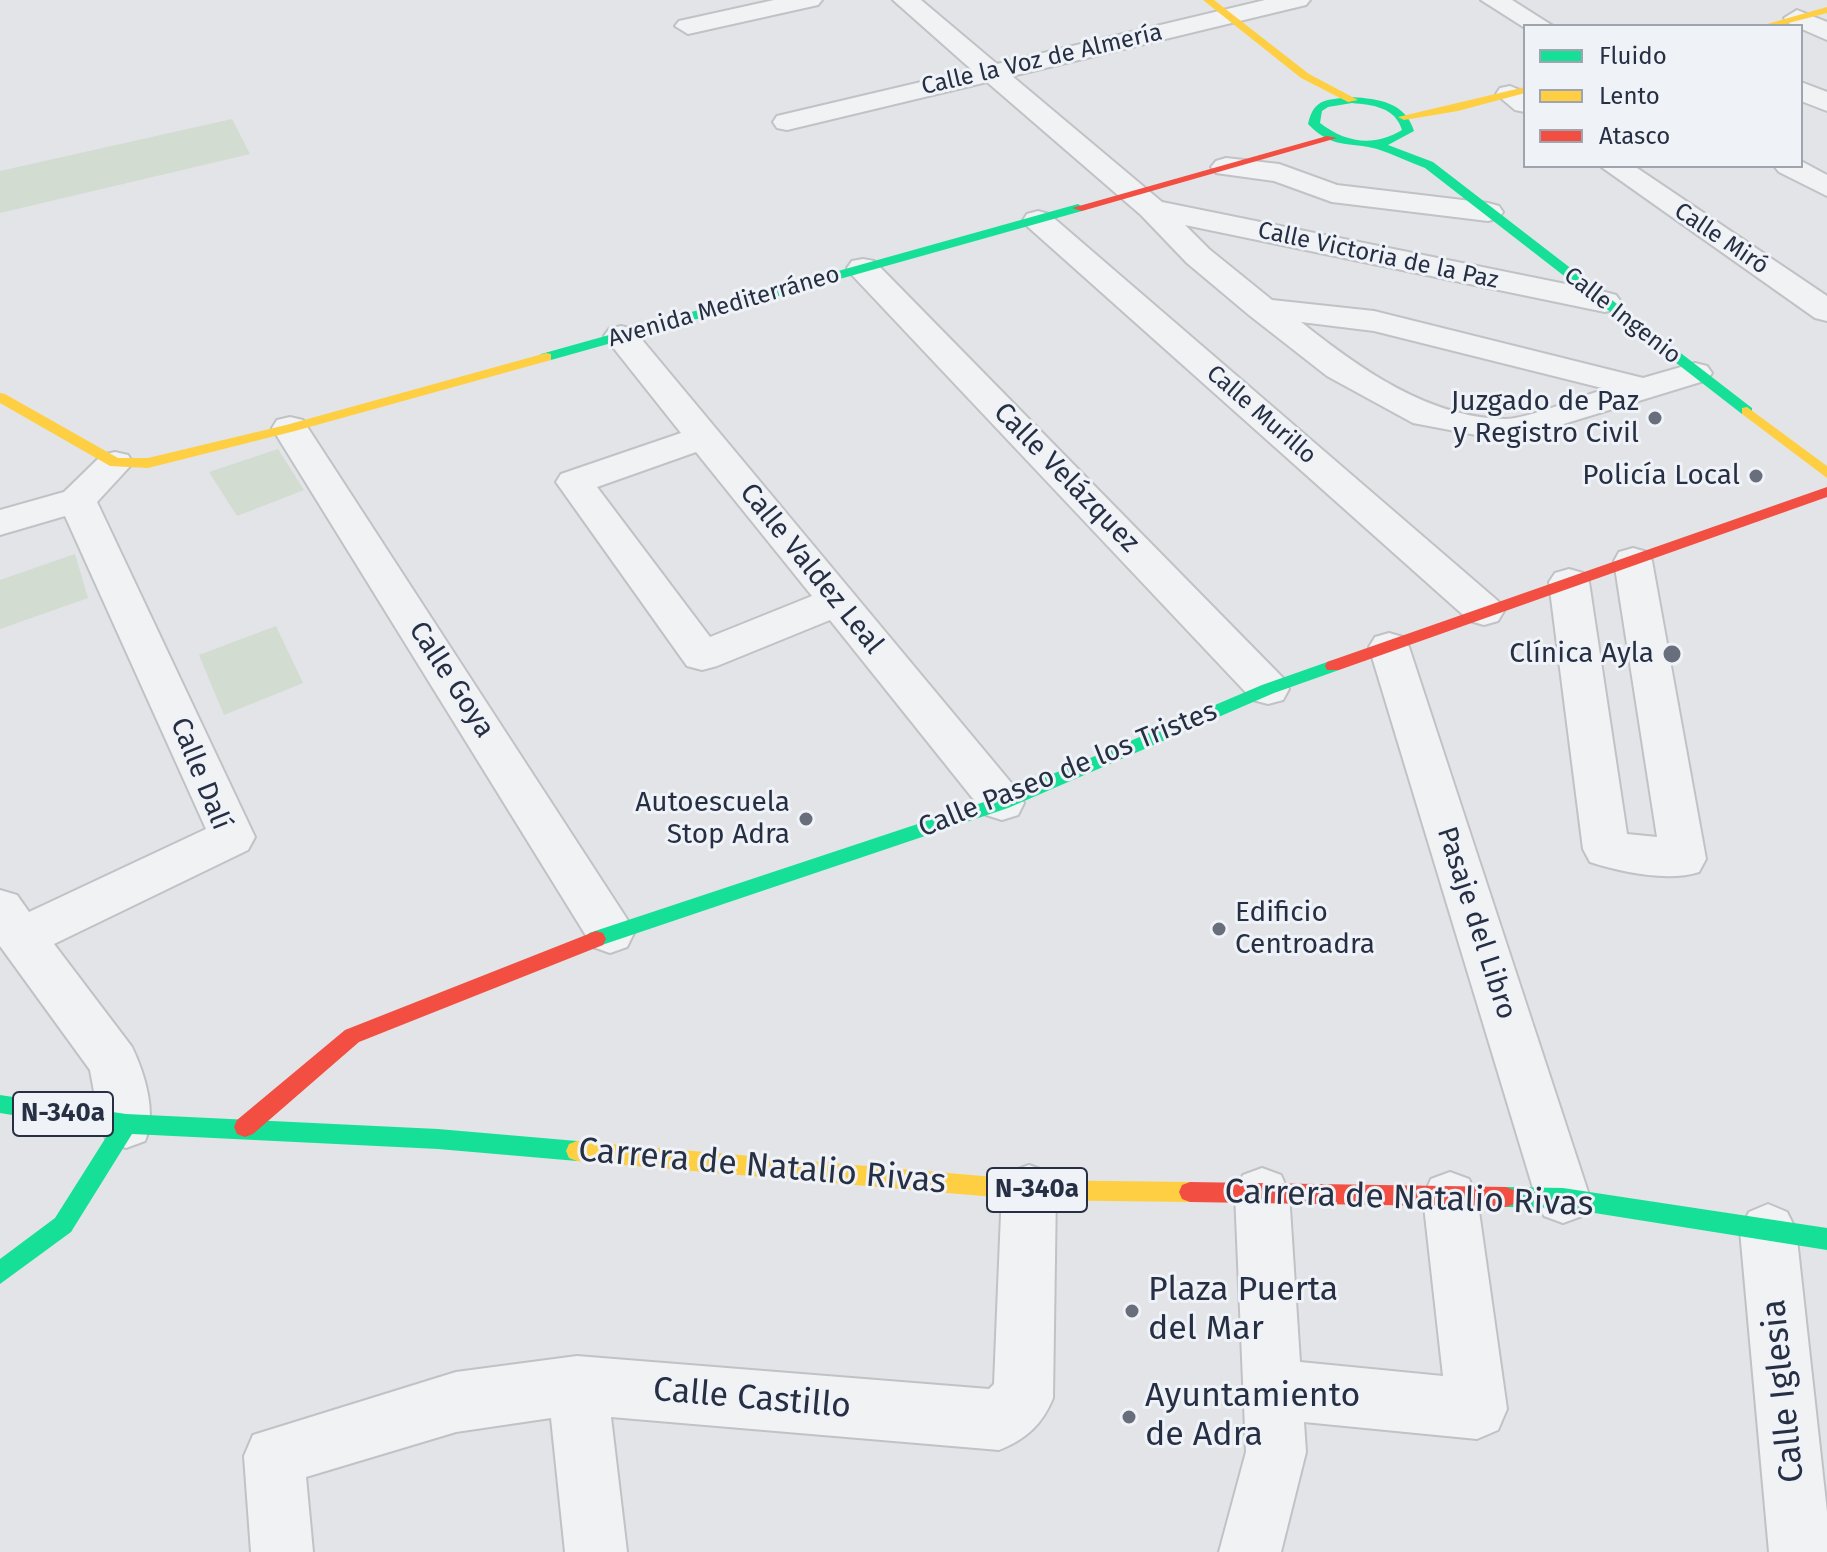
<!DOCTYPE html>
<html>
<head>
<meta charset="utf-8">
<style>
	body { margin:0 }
	#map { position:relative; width:1827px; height:1552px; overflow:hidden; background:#e2e4e7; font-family:"Fira Sans",sans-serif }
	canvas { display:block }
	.legend { position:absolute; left:1523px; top:24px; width:280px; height:144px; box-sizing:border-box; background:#eff2f7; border:2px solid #9fa4af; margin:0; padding:10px 14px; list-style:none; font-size:24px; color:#262f43 }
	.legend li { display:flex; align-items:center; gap:16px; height:40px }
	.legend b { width:40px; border:2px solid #9fa4af }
</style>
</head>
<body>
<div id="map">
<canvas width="1827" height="1552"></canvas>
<ul class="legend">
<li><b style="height:10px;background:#16e098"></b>Fluido</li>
<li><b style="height:10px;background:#ffcf43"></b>Lento</li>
<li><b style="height:10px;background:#f24e42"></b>Atasco</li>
</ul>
</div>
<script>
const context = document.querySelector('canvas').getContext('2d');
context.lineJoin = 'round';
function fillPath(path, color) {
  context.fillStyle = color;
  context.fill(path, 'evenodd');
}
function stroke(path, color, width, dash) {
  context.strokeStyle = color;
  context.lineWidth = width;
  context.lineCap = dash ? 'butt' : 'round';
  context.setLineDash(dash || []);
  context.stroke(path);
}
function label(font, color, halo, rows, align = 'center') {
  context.font = font + ' "Fira Sans",sans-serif';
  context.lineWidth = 6;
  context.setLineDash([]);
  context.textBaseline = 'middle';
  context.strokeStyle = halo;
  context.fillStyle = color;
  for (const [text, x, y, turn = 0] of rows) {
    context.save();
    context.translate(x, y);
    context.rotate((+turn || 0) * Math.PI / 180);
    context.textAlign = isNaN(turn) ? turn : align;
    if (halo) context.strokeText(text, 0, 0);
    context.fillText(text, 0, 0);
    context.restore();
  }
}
fillPath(new Path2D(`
	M232 119 250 154 0 213V171Z
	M278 449 304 490 237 516 209 472Z
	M75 554 88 598 0 629V580Z
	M276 626 303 683 224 715 199 655Z`), '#d2dcd1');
const street = new Path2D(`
	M774 0H822L818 5 688 34 675 26 679 21Z
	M893 0H921L997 64 1265 0H1310L1306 5 1012 76 1162 202 1605 292 1616 295 1621 302 1616 309 1605 312 1185 225 1209 249 1272 300 1374 311 1643 378 1695 363 1707 366 1712 373 1707 380 1508 441 1413 423 1327 376 1249 315 1187 263 1141 215 987 82 787 130 777 128 773 122 777 116 972 70ZM1301 322 1374 331 1606 389C1582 396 1528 419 1505 419 1428 418 1359 368 1301 322Z
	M1481 0H1512L1553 26 1525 28Z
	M1797 10 1827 22V40L1788 23 1784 18Z
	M1801 82 1827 92V111L1801 101Z
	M1510 86 1525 92V112L1515 110 1496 94 1500 88Z
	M1226 158 1279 164 1337 185 1488 203 1499 206 1503 212 1499 218 1488 221 1332 202 1274 181 1216 173 1211 167 1216 161Z
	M1801 161 1827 175V196L1779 172 1774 166H1801Z
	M1600 166H1634L1827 296V321L1815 318Z
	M1038 211 1049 214 1498 601 1504 611 1498 621 1484 625 1470 621 1027 226 1023 220 1027 214Z
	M863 259 874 261 1283 678 1289 689 1283 700 1268 704 1253 700 852 275 847 268 852 261Z
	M621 326 633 329 1018 791 1024 803 1018 815 1002 820 986 815 830 620 717 666 702 670 687 666 556 482 561 474 681 433 604 336 609 329ZM696 452 812 596 710 637 597 487Z
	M290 417 303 420 308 428 627 919 634 933 627 947 610 953 593 947 272 428 277 420Z
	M115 452 128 455 133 463 97 502 255 837 248 850 54 944 132 1047C145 1074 157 1114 145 1141L126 1148 107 1141 100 1124 90 1070 0 946V890L17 895 29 912 206 829 65 516 0 535V510L64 492 102 455Z
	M1633 548 1647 552 1652 561 1706 859 1699 872C1668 882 1621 872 1590 862L1583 849 1549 582 1555 573 1569 569 1583 573 1589 582 1627 834 1657 837 1614 561 1619 552Z
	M1389 633 1403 637 1409 647 1590 1198 1582 1216 1563 1223 1544 1216 1536 1198 1369 647 1375 637Z
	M1029 1165 1048 1172 1056 1190 1053 1398C1042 1425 1026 1439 999 1450L611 1417 627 1552H565L551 1418 456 1432 306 1477 313 1552H251L244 1456 253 1435 456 1372 577 1356 989 1389 994 1384 1002 1190 1010 1172Z
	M1262 1168 1281 1175 1289 1193 1300 1362 1443 1376 1423 1197 1431 1179 1450 1172 1469 1179 1477 1197 1507 1409 1498 1430 1477 1439 1304 1422 1306 1452 1281 1552H1219L1246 1452 1235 1193 1243 1175Z
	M1768 1204 1787 1212 1796 1230 1827 1512V1552H1769L1740 1230 1749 1212Z`);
stroke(street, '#c0c2c5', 4);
fillPath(street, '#f1f2f4');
fillPath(new Path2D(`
	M1352 97C1379 99 1405 102 1414 131L1388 145 1433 162 1752 408V414H1742L1425 168C1409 162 1393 154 1377 149 1349 141 1333 150 1308 124 1314 97 1328 100 1352 97ZM1352 103C1373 105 1395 107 1402 130 1374 147 1346 143 1320 123L1322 111 1328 107Z
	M1078 204 1084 208 1082 211 551 360H541L539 357 541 354Z
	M1333 660 1339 662 1341 666 1339 670 1274 693 1008 808 596 947 589 945 586 939 589 933 996 798 1262 685Z
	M0 1095 126 1114 438 1129 577 1141 585 1144 588 1151 585 1158 577 1161 438 1149 132 1134 71 1232 0 1284V1259L55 1218 110 1131 0 1113Z
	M1506 1187 1563 1188 1827 1228V1250L1563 1208 1506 1207 1498 1204 1495 1197 1498 1190Z`), '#16e098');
fillPath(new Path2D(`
	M1203 0H1214L1309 74 1358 100 1348 102 1301 78Z
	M1827 7V13L1777 26H1760Z
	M1525 87V93L1458 111 1404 120 1398 117Z
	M546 353 551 354V360L295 431 148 468 110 466 0 403V393L5 394 118 458H148L286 425Z
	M1747 407 1827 466V478L1742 414V408Z
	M577 1141 1029 1180 1190 1182 1198 1185 1201 1192 1198 1199 1190 1202 1029 1200 577 1161 569 1158 566 1151 569 1144Z`), '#ffcf43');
fillPath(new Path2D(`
	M1327 136 1337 138 1082 211 1072 208Z
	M1827 487V497L1339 670H1327L1325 666 1327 662Z
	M596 931 603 933 606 939 603 945 359 1042 253 1134 245 1137 237 1134 234 1127 237 1120 345 1030Z
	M1190 1182 1506 1187 1514 1190 1517 1197 1514 1204 1506 1207 1190 1202 1182 1199 1179 1192 1182 1185Z`), '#f24e42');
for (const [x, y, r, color] of [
	[1655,418,8,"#686e7c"],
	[1756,476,8,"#686e7c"],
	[1672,654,10,"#686e7c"],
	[806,819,8,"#686e7c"],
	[1219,929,8,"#686e7c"],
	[1132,1311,8,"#686e7c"],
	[1129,1417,8,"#686e7c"]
]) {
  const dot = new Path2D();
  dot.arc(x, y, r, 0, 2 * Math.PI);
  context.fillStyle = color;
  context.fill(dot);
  stroke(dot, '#eff2f7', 3);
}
label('24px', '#262f43', '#eff2f7', [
	["Calle la Voz de Almería",1042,60,-13],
	["Calle Miró",1721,239,34],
	["Calle Victoria de la Paz",1378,256,12],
	["Avenida Mediterráneo",724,307,-16],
	["Calle Ingenio",1622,316,38],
	["Calle Murillo",1261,415,41]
]);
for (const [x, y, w] of [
	[63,1114,100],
	[1037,1190,100]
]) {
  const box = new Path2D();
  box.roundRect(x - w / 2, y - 22, w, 44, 6);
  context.fillStyle = '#eff2f7';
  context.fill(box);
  stroke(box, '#262f43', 2);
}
label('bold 26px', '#262f43', null, [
	["N-340a",63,1114],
	["N-340a",1037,1190]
]);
label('28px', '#262f43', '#eff2f7', [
	["Juzgado de Paz",1639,402],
	["y Registro Civil",1639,434],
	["Policía Local",1740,476],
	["Clínica Ayla",1654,654],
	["Autoescuela",790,803],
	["Stop Adra",790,835],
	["Edificio",1235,913,"left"],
	["Centroadra",1235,945,"left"]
], 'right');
label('28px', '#262f43', '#eff2f7', [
	["Calle Velázquez",1066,478,46],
	["Calle Valdez Leal",811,569,51],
	["Calle Goya",451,680,57],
	["Calle Paseo de los Tristes",1068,770,-22],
	["Calle Dalí",200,774,68],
	["Pasaje del Libro",1476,923,72]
]);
label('34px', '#262f43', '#eff2f7', [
	["Carrera de Natalio Rivas",762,1167,5],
	["Carrera de Natalio Rivas",1409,1199,2],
	["Calle Iglesia",1784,1391,-96],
	["Calle Castillo",752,1399,5]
]);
label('34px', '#262f43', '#eff2f7', [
	["Plaza Puerta",1148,1291],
	["del Mar",1148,1330],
	["Ayuntamiento",1145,1397],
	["de Adra",1145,1436]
], 'left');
</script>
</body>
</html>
